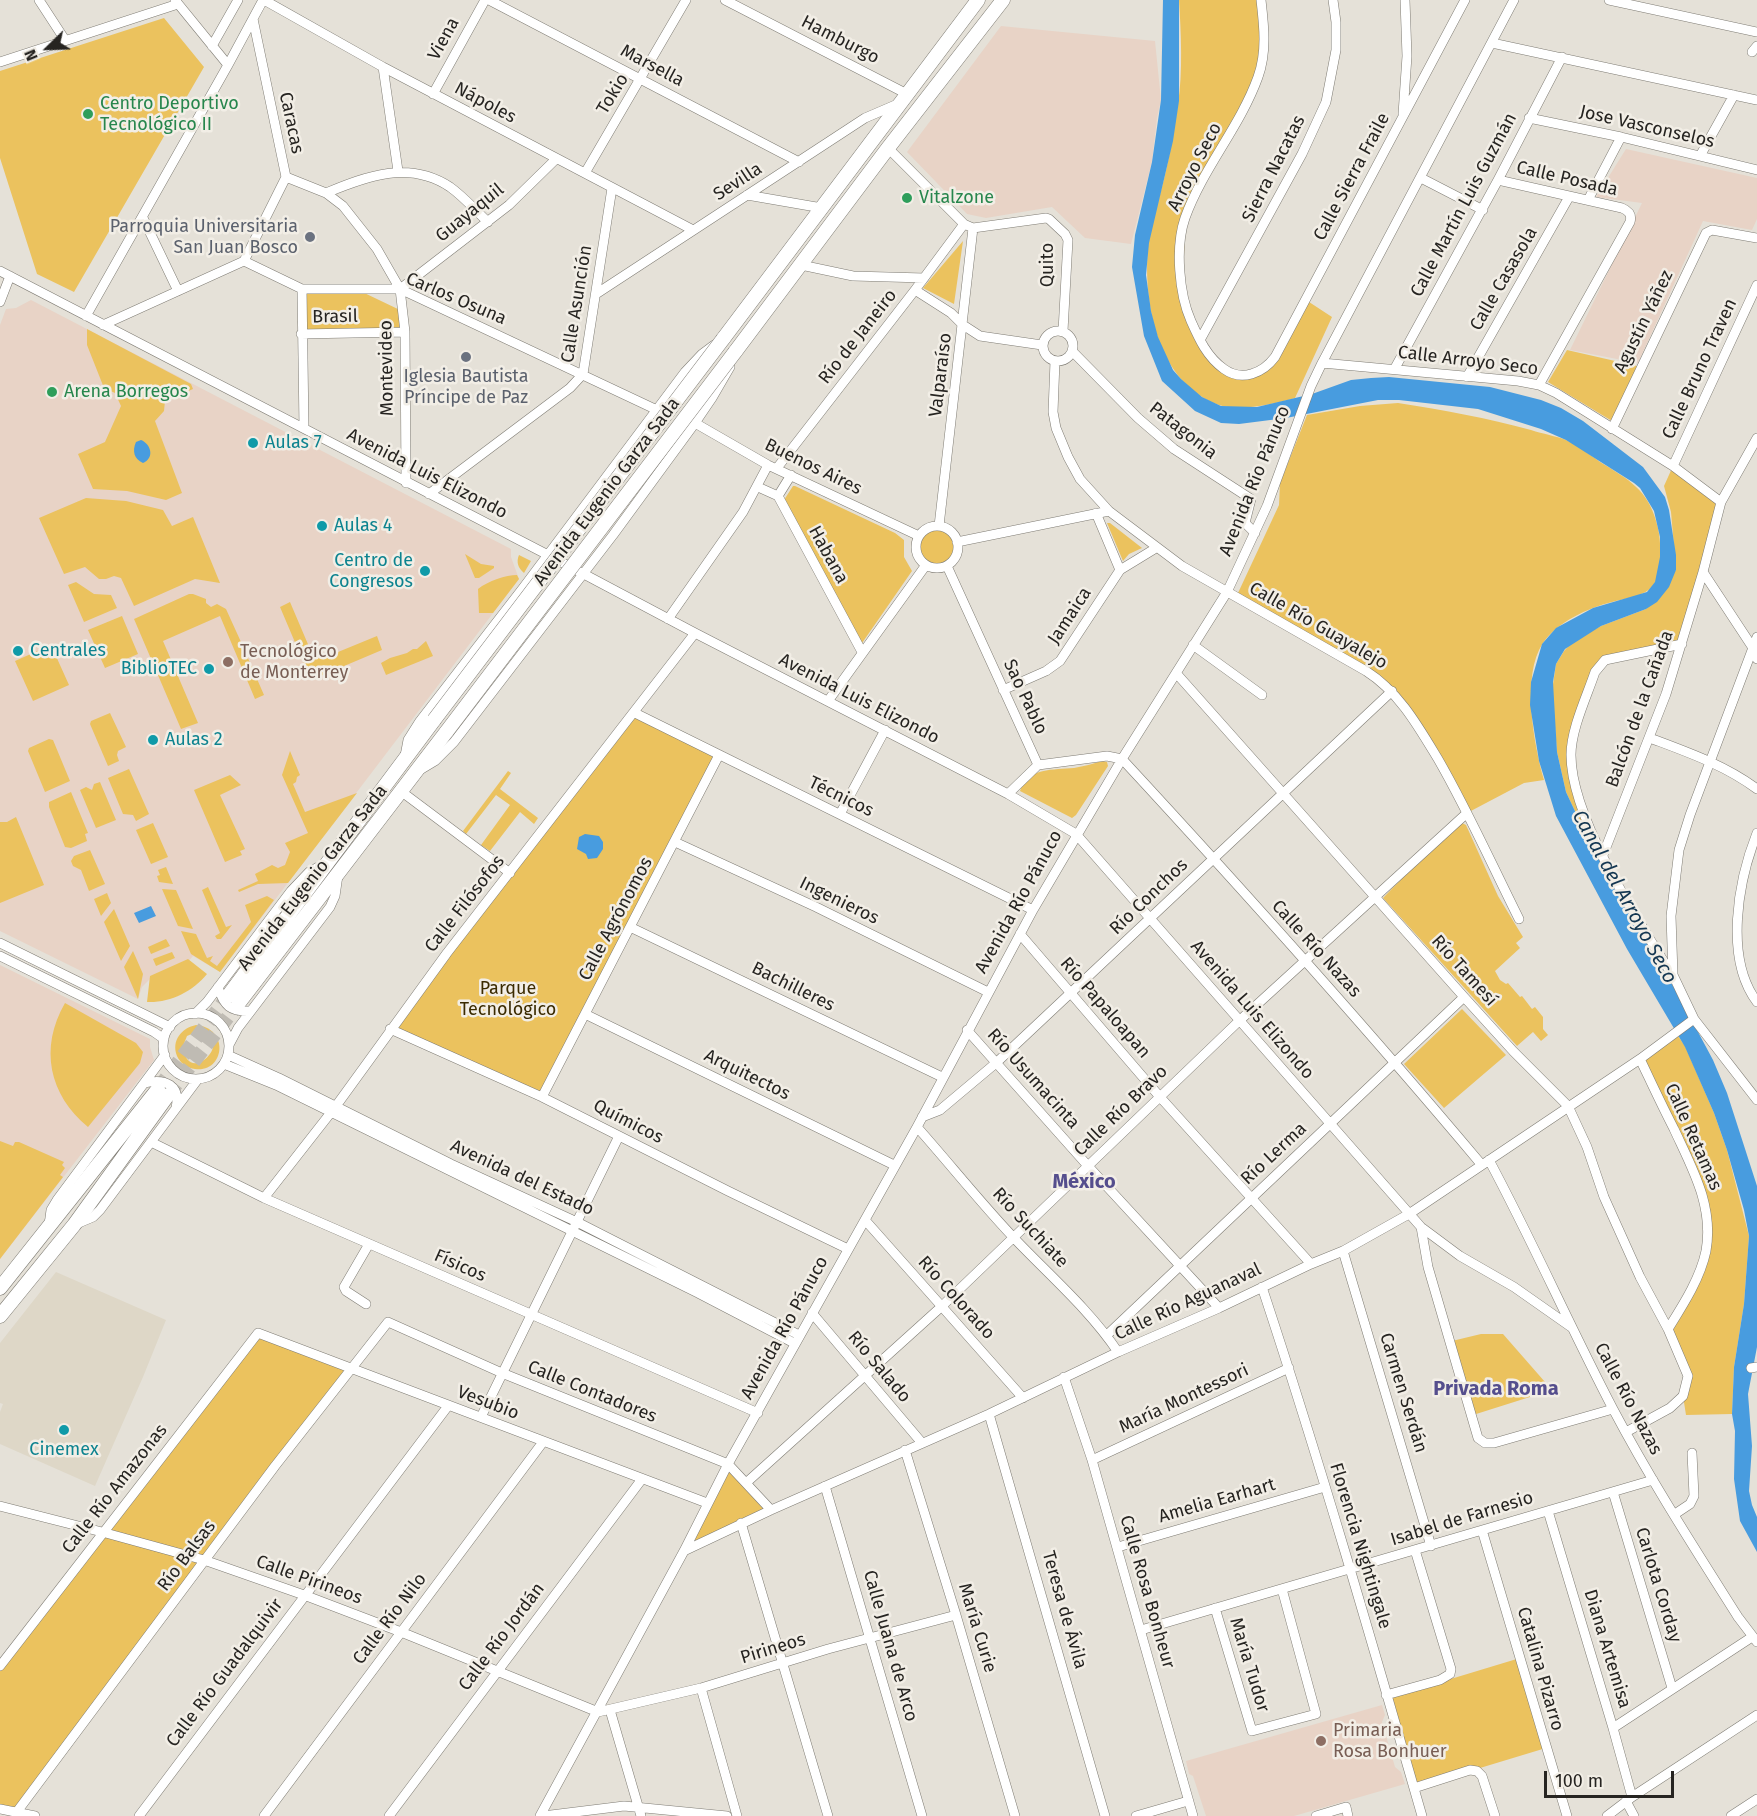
<!DOCTYPE html>
<html>
<head>
<meta charset="utf-8">
<style>
	body { margin:0 }
	#map { position:relative; width:1757px; height:1816px; overflow:hidden; background:#e5e1d8; font-family:"Fira Sans",sans-serif }
	canvas { display:block }
	.north { position:absolute; left:18px; top:18px; width:60px; height:60px; -webkit-text-stroke:4px #f2eee6; paint-order:stroke; rotate:247deg; font-size:16px; font-weight:700; line-height:24px; text-align:center; color:#262421 }
	.north::after { content:''; display:block; margin:auto; width:21px; height:27px; background:#262421; clip-path:polygon(50% 0,100% 100%,50% 72%,0 100%) }
	.scale { position:absolute; left:1544px; top:1771px; width:130px; height:27px; box-sizing:border-box; border:3px solid #262421; border-top:0; padding-left:8px; font-size:18px; line-height:21px; white-space:nowrap; color:#262421; -webkit-text-stroke:4px #f2eee6; paint-order:stroke }
</style>
</head>
<body>
<div id="map">
<canvas width="1757" height="1816"></canvas>
<div class="north">N</div>
<div class="scale">100 m</div>
</div>
<script>
const context = document.querySelector('canvas').getContext('2d');
context.lineJoin = 'round';
function fillPath(path, color) {
  context.fillStyle = color;
  context.fill(path, 'evenodd');
}
function stroke(path, color, width, dash) {
  context.strokeStyle = color;
  context.lineWidth = width;
  context.lineCap = dash ? 'butt' : 'round';
  context.setLineDash(dash || []);
  context.stroke(path);
}
function label(font, color, halo, rows, align = 'center') {
  context.font = font + ' "Fira Sans",sans-serif';
  context.lineWidth = 5;
  context.setLineDash([]);
  context.textBaseline = 'middle';
  context.strokeStyle = halo;
  context.fillStyle = color;
  for (const [text, x, y, turn = 0] of rows) {
    context.save();
    context.translate(x, y);
    context.rotate((+turn || 0) * Math.PI / 180);
    context.textAlign = isNaN(turn) ? turn : align;
    if (halo) context.strokeText(text, 0, 0);
    context.fillText(text, 0, 0);
    context.restore();
  }
}
fillPath(new Path2D(`
	M56 1272 166 1320 143 1377 95 1486 0 1444V1412L3 1404 0 1403V1343Z`), '#ded7c7');
fillPath(new Path2D(`
	M1001 26 1155 41 1161 100 1157 118 1152 162 1131 244 1085 238 1052 207 986 218 967 214 907 152Z
	M1626 149 1757 178V219L1752 230 1703 221 1638 363 1570 350 1642 203 1596 197Z
	M31 300 511 549V557L519 579 220 972 193 956 182 969 163 978 150 979 142 987 138 999 0 931V325L6 309 16 308Z
	M0 965 150 1039V1047L154 1060 0 1259Z
	M1382 1705 1385 1715 1382 1722 1395 1767 1401 1772 1405 1784 1294 1816H1206L1193 1776 1189 1774 1186 1761Z`), '#e8d3c6');
fillPath(new Path2D(`
	M1179 0H1261L1259 74 1185 220 1183 290 1206 350 1234 375 1266 367 1306 300 1332 317 1295 398C1274 404 1240 412 1219 405 1157 383 1143 303 1148 246 1150 230 1155 214 1159 198 1168 167 1173 136 1178 104 1183 72 1181 33 1179 0Z
	M164 18 204 67 74 292 37 274 0 158V71Z
	M963 241 954 304 923 288Z
	M302 289H356L402 311 405 332 301 334Z
	M87 329 191 384 193 389 165 401 164 411 155 421 182 493 166 500 127 491 93 489 78 454 105 442 121 406 115 393 104 388 87 345Z
	M1567 350 1637 366 1612 421 1548 382Z
	M1398 403C1444 410 1487 418 1531 430 1543 434 1556 436 1566 440 1580 446 1592 457 1605 465 1633 482 1650 493 1658 528 1661 542 1662 568 1656 581 1648 597 1626 598 1612 602 1588 608 1557 622 1543 643 1521 675 1534 745 1544 780L1524 783 1467 813 1392 691 1238 593 1279 505 1280 483 1307 415 1360 406Z
	M1673 466 1721 502 1682 644 1600 663 1571 756 1598 853 1581 824 1566 792 1557 752 1553 702V684L1556 664 1564 651 1574 640 1601 626 1646 609 1676 570 1671 512 1664 486Z
	M793 486H795L895 533 904 540V557L912 571 860 646 784 500Z
	M86 498 126 501 163 510 172 526 193 517 220 583 195 579 134 606 121 578 114 576 106 579H99L85 567 64 574 39 518Z
	M1107 523H1110L1142 548 1129 554 1123 561Z
	M916 547a21 21 0 1 1 42 0a21 21 0 1 1-42 0Z
	M465 554 481 564 494 566V568L479 578H475Z
	M519 555 531 561 524 573C518 568 516 562 519 555Z
	M517 575 519 579 493 613H479L478 589C488 581 506 575 517 575Z
	M76 582 94 594 111 595 117 608 84 622 68 585Z
	M189 594H193L206 599V603L211 607 217 604 226 609 241 642 239 643 240 648 244 649 264 695 255 699 220 616 163 641 198 723 181 729 134 619Z
	M290 602 313 656 321 659 377 636 382 650 311 680 280 607Z
	M122 616 138 654 105 668 88 630Z
	M426 641 433 656 386 675 381 663 390 658 407 653 413 649H417Z
	M51 645 69 685 33 701 15 661Z
	M110 713 126 747 118 751 117 755 119 761 108 766 90 724 91 721Z
	M636 713 718 755 542 1097 390 1029Z
	M49 739 53 740 70 781 45 792 28 751 29 748Z
	M290 751 300 775 297 777 296 782 293 784 305 812 357 793 288 883 258 884 239 892 238 890 258 881 255 874 272 865 278 868 285 865 290 852 285 843 308 833 282 775Z
	M1102 761 1107 762 1108 766 1076 815 1072 818 1020 791C1028 767 1054 770 1074 768 1084 766 1093 764 1102 761Z
	M129 769 149 814 136 821 133 815 123 814 108 778Z
	M508 771 511 773 500 789 538 818 534 824 520 812 490 851 481 845 510 805 496 795 466 834 463 831Z
	M230 775 241 785 220 795 245 849 240 851 242 855 225 862 194 790Z
	M100 782 116 820 96 828 80 790 86 787 92 790 94 784Z
	M71 792 88 833 85 834 87 841 71 848 65 847 49 807V802Z
	M16 817 44 885 0 903V822H7Z
	M153 823 168 857 151 864 136 830Z
	M1462 823 1466 825 1498 896 1523 937 1516 943 1520 948 1495 971 1500 980 1506 984 1508 983 1520 997 1522 996 1532 1009 1535 1007 1543 1017V1029L1548 1035 1541 1041 1533 1032 1517 1046 1383 898 1421 859Z
	M90 850 105 884 89 891 81 870 73 866 71 861 74 856Z
	M166 867 173 884 159 882 157 876 160 875 158 870Z
	M208 887 226 927 232 925 221 939H217L215 936 220 933 202 890Z
	M162 889 176 890 193 929 178 926Z
	M107 893 111 903 101 916 94 899Z
	M267 896 274 900 220 972 191 954 181 931 196 934 207 958 213 956 210 961 217 966 251 922 245 905Z
	M114 909 130 946 121 961 104 922Z
	M166 939 170 946 151 954 148 947Z
	M133 951 143 974 138 999 124 967Z
	M172 952 175 958 156 966 153 959Z
	M188 959 207 974C192 992 170 1003 147 1002L150 976Z
	M65 1003 136 1043 143 1052 140 1063 88 1127C49 1095 39 1048 65 1003Z
	M1462 1009 1506 1055 1444 1108 1404 1064Z
	M196 1025C230 1028 225 1073 195 1069 187 1068 180 1063 177 1056 171 1040 182 1028 196 1025ZM196 1032C240 1036 187 1090 183 1046L187 1036Z
	M1676 1033 1685 1046 1714 1113 1727 1150 1749 1236 1744 1304 1734 1367 1732 1414 1686 1415 1683 1396 1687 1386 1668 1329 1706 1250 1704 1201 1640 1059Z
	M0 1141 13 1146 15 1142H19L64 1162 62 1165 65 1168 60 1175 63 1177 0 1259Z
	M258 1333 350 1370 16 1813 0 1809V1667Z
	M1481 1334H1503L1552 1390 1473 1415 1452 1341Z
	M728 1464 771 1510 684 1551Z
	M1520 1658 1546 1748 1414 1788 1386 1695 1454 1678Z`), '#ebc25e');
fillPath(new Path2D(`
	M1163 0H1179V101L1173 141 1149 243 1146 275 1151 311 1158 337 1173 370 1181 379 1202 397 1221 406 1257 407 1312 394 1351 380 1371 378 1389 377 1490 387 1541 400 1561 408 1583 421 1643 467 1665 497 1669 510 1676 555V570L1669 587 1657 602 1646 609 1601 626 1565 649 1556 664 1553 682 1557 752 1566 792 1581 824 1635 925 1675 989 1713 1060 1727 1093 1757 1186V1347L1748 1394 1752 1446 1749 1491 1752 1505 1757 1517V1552L1740 1521 1734 1479 1735 1431 1732 1414 1734 1367 1744 1304 1749 1236 1744 1210 1727 1150 1714 1113 1685 1047 1627 949 1556 816 1539 761 1530 705 1531 682 1542 644 1556 628 1593 608 1647 592 1655 582 1660 557V537L1654 511 1640 488 1634 483 1566 440 1541 429 1478 409 1399 400H1378L1286 418 1239 424 1221 423 1195 411 1162 381 1144 336 1132 267 1135 235 1152 162 1161 100Z
	M141 440C151 444 155 458 143 463 134 459 132 451 136 442Z
	M585 834 599 836 603 842V849L597 858 588 859 586 854 577 849 579 837Z
	M151 906 156 916 139 923 134 913Z`), '#489cdf');
stroke(new Path2D(`
	M158 1089 228 996
	M168 1095 238 1004`), '#bfbbb3', 14, [14, 7]);
const minor = new Path2D(`
	M39 0 65 40
	M175 0 228 65
	M264 0 383 67 693 230
	M489 0 799 162
	M725 0 907 94
	M1261 0C1264 26 1267 52 1258 77 1240 127 1203 168 1185 218 1175 247 1179 294 1191 321 1199 339 1207 357 1224 369 1242 382 1263 373 1275 357L1465 0
	M1609 0 1757 32
	M253 19 286 177
	M1492 43 1757 100
	M212 46 238 0
	M1752 52 1757 46
	M0 62 178 4
	M383 67 398 171
	M433 94 485 0
	M1403 114 1407 56 1405 0
	M1529 118 1621 137 1757 170
	M888 148 964 224 973 228 1046 218 1049 219 1065 234 1068 240 1063 331
	M1700 156 1734 95
	M585 173 686 0
	M286 177 326 193 343 206 377 249 400 289 405 332 406 483
	M1421 178 1483 210
	M1498 180 1622 208C1629 211 1632 215 1630 222L1539 385
	M326 193C367 176 409 160 450 187 464 197 476 211 488 222
	M747 195 822 208
	M1588 200 1621 137
	M143 218 178 291
	M244 261 302 289H400L657 410
	M244 261 286 177
	M801 265 853 276 924 278
	M0 271 548 555 695 633 1008 794 1076 834 1421 1227 1460 1256 1514 1287 1571 1327
	M302 289 304 428
	M400 289 509 205 556 159
	M915 290 951 313 963 325 980 336 1042 345
	M596 294 865 118 900 103
	M0 302 10 276
	M86 316 228 65 263 0
	M103 325 244 261
	M1043 346a15 15 0 1 1 30 0a15 15 0 1 1-30 0Z
	M301 334 405 332
	M1200 340 1302 154 1326 102 1336 50V22L1333 0
	M1073 352 1138 418 1174 449 1251 499 1245 523 1255 533
	M1055 361 1053 412 1056 428 1068 457 1080 479 1109 511 1182 566 1366 671C1399 692 1418 726 1438 759 1468 811 1492 865 1519 919
	M1322 363 1518 381 1539 385 1556 393 1673 466 1721 502
	M1395 368 1498 180 1562 57
	M1467 377 1569 197
	M695 423 768 465 919 536
	M1612 429 1706 233 1712 230 1757 238
	M1673 466 1757 285
	M777 468 915 290 964 224
	M791 475 778 496 862 652
	M758 487 778 496
	M429 494 570 388 583 374 612 188
	M1096 513 1120 570
	M939 526 973 228
	M916 547a21 21 0 1 1 42 0a21 21 0 1 1-42 0Z
	M957 542 1109 511
	M947 566 1038 765
	M1703 572 1753 648 1757 659
	M668 619 743 512 768 465
	M1757 637 1690 815 1679 850 1671 916 1673 975 1694 1019 1757 1100
	M1193 645 1262 695
	M1176 673 1464 997 1513 1051 1568 1106 1587 1147 1604 1197 1640 1277 1668 1329 1688 1376 1683 1396 1670 1408 1626 1432
	M1003 690 1046 671 1060 661 1120 570 1156 548
	M828 701 926 565
	M635 713 1033 910
	M1650 738C1687 752 1725 765 1757 789
	M405 756 408 740 420 721 523 588 685 372 702 354 714 345
	M1038 765 1107 756 1122 759C1244 891 1365 1026 1481 1164
	M420 770 435 761 454 742 613 535 695 423 712 398 730 367
	M402 792 510 873
	M1008 794 1038 765
	M840 814 885 730
	M1757 833C1738 881 1724 958 1757 1002
	M675 842 816 907 988 992
	M1603 855 1666 694 1703 572 1721 502 1757 438
	M630 927 942 1077
	M1020 934 1160 1097 1311 1264
	M0 943 170 1027
	M0 956 154 1032 164 1039
	M1671 973C1637 919 1571 818 1571 755 1571 729 1587 696 1595 672L1605 660 1682 644
	M218 987C224 1006 230 1012 251 1011
	M163 1046a33 33 0 1 1 66 0a33 33 0 1 1-66 0Z
	M195 1014 207 1002 291 891 309 872 324 864
	M585 1014 894 1165
	M390 1029 542 1097 728 1191 848 1249
	M967 1030 1088 1166 1219 1308
	M229 1045 238 1028 330 907 335 896 338 875
	M228 1055 279 1078 451 1164 577 1222 799 1335
	M1640 1059C1651 1082 1662 1106 1674 1129 1692 1168 1714 1206 1706 1251 1700 1279 1683 1305 1668 1329
	M224 1064 276 1085 698 1293 794 1343
	M145 1083C165 1078 181 1085 176 1108
	M542 1097 719 755
	M922 1117 940 1110 996 1063 1392 691
	M917 1127C949 1163 980 1202 1013 1237 1049 1275 1089 1309 1118 1352
	M151 1142 264 1198 758 1413
	M1489 1160C1533 1242 1570 1327 1613 1409 1651 1481 1695 1549 1738 1617L1757 1642
	M264 1198 336 1106 447 953 695 633
	M865 1220 1023 1398
	M49 1225 51 1210 57 1200 165 1055
	M74 1225 93 1217 100 1210 198 1079
	M1421 1227 1428 1267 1478 1438 1485 1443H1494L1613 1409
	M1343 1251 1431 1546
	M1262 1287C1320 1462 1371 1639 1422 1816
	M366 1304 346 1291 344 1287 369 1244
	M812 1313 922 1443
	M1107 1335 1464 997
	M1751 1368 1757 1367
	M1064 1377 1092 1460 1193 1816
	M989 1414 1105 1816
	M481 1417 619 1136
	M905 1450 956 1615 1015 1816
	M1092 1460 1289 1368
	M746 1483 941 1307 1239 1021 1467 813
	M825 1486 922 1816
	M1613 1492 1672 1688
	M0 1506 102 1532 204 1560 304 1595 401 1632 598 1712 701 1688 828 1649 956 1615
	M1548 1511 1613 1728 1632 1797
	M1675 1514 1690 1504 1694 1496 1692 1453
	M741 1523 828 1816
	M1482 1530 1567 1816
	M1118 1547 1325 1487
	M684 1551 771 1510 989 1414 1118 1352 1219 1308 1311 1264 1343 1251 1409 1214 1640 1059 1694 1019
	M1215 1608 1252 1731 1316 1714 1282 1589
	M1141 1630 1653 1480
	M0 1666 258 1333 707 1503
	M701 1688 737 1816
	M1386 1695 1440 1680 1450 1674 1451 1669 1415 1550
	M610 1710 641 1816
	M1613 1728 1752 1637
	M1414 1788 1470 1770 1477 1771 1482 1776 1495 1816
	M1626 1801 1634 1816
	M0 1809 35 1816
	M16 1813 275 1466 388 1322 502 1373 728 1464 771 1510
	M139 1816 448 1406
	M264 1816 543 1442
	M389 1816 642 1479
	M540 1816 684 1551 728 1464 917 1127 1033 910 1122 759 1227 592 1267 506 1311 386 1322 363 1514 0
	M543 1816 624 1806 727 1816
	M1136 1816 1188 1801
	M1316 1816 1346 1807 1348 1816
	M1607 1816 1632 1797 1757 1715
	M1731 1816 1757 1799`);
const highway = new Path2D(`
	M723 339 978 0
	M735 352 888 148 1003 0
	M228 996 434 720
	M238 1004 447 731
	M0 1288 158 1089
	M0 1316 74 1225 168 1095`);
stroke(minor, '#7f7c74', 10);
stroke(highway, '#7f7c74', 15);
stroke(minor, '#fff', 9);
stroke(highway, '#fff', 14);
const highwayBridge = new Path2D(`
	M434 720 723 339
	M447 731 735 352`);
stroke(highwayBridge, '#7f7c74', 15, []);
stroke(highwayBridge, '#fff', 14);
for (const [x, y, r, color] of [
	[88,114,6,"#2e9e5b"],
	[907,198,6,"#2e9e5b"],
	[310,237,6,"#6b7280"],
	[466,357,6,"#6b7280"],
	[52,392,6,"#2e9e5b"],
	[253,443,6,"#0f9aa8"],
	[322,526,6,"#0f9aa8"],
	[425,571,6,"#0f9aa8"],
	[18,651,6,"#0f9aa8"],
	[228,662,6,"#8d6e63"],
	[209,669,6,"#0f9aa8"],
	[153,740,6,"#0f9aa8"],
	[64,1430,6,"#0f9aa8"],
	[1321,1741,6,"#8d6e63"]
]) {
  const dot = new Path2D();
  dot.arc(x, y, r, 0, 2 * Math.PI);
  context.fillStyle = color;
  context.fill(dot);
  stroke(dot, '#f2eee6', 2);
}
label('18px', '#262421', '#f2eee6', [
	["Viena",444,39,-61],
	["Hamburgo",840,40,27],
	["Marsella",652,66,28],
	["Tokio",613,94,-59],
	["Nápoles",485,103,28],
	["Caracas",291,123,78],
	["Jose Vasconselos",1647,127,13],
	["Arroyo Seco",1195,167,-63],
	["Sierra Nacatas",1274,169,-63],
	["Calle Sierra Fraile",1352,177,-62],
	["Calle Posada",1567,179,13],
	["Sevilla",738,182,-33],
	["Calle Martín Luis Guzmán",1464,205,-62],
	["Guayaquil",470,213,-39],
	["Quito",1048,265,-90],
	["Calle Casasola",1504,279,-60],
	["Carlos Osuna",456,299,23],
	["Calle Asunción",577,304,-81],
	["Brasil",335,317,-1],
	["Agustín Yáñez",1644,322,-64],
	["Río de Janeiro",858,337,-52],
	["Calle Arroyo Seco",1468,361,7],
	["Montevideo",387,368,-91],
	["Calle Bruno Traven",1700,369,-65],
	["Valparaíso",941,375,-83],
	["Patagonia",1183,431,38],
	["Buenos Aires",813,467,26],
	["Avenida Luis Elizondo",427,474,27],
	["Avenida Río Pánuco",1255,481,-68],
	["Avenida Eugenio Garza Sada",607,492,-53],
	["Habana",828,555,61],
	["Jamaica",1070,616,-57],
	["Calle Río Guayalejo",1318,626,30],
	["Sao Pablo",1025,697,65],
	["Avenida Luis Elizondo",859,699,27],
	["Balcón de la Cañada",1640,709,-70],
	["Técnicos",841,797,26],
	["Avenida Eugenio Garza Sada",313,878,-52],
	["Río Conchos",1149,897,-44],
	["Ingenieros",839,901,26],
	["Avenida Río Pánuco",1019,902,-61],
	["Calle Filósofos",465,904,-52],
	["Calle Agrónomos",616,919,-62],
	["Calle Río Nazas",1316,949,48],
	["Río Tamesí",1464,971,48],
	["Bachilleres",793,987,26],
	["Río Papaloapan",1105,1008,49],
	["Avenida Luis Elizondo",1252,1010,49],
	["Arquitectos",747,1075,26],
	["Río Usumacinta",1033,1079,48],
	["Calle Río Bravo",1121,1111,-44],
	["Químicos",628,1122,27],
	["Calle Retamas",1693,1137,66],
	["Río Lerma",1274,1154,-43],
	["Avenida del Estado",522,1178,25],
	["Río Suchiate",1030,1228,47],
	["Físicos",460,1266,24],
	["Río Colorado",956,1298,48],
	["Calle Río Aguanaval",1188,1302,-25],
	["Avenida Río Pánuco",785,1328,-61],
	["Río Salado",879,1367,50],
	["Calle Contadores",592,1392,22],
	["Carmen Serdán",1403,1393,73],
	["María Montessori",1184,1399,-25],
	["Calle Río Nazas",1628,1399,62],
	["Vesubio",488,1403,21],
	["Calle Río Amazonas",115,1489,-52],
	["Amelia Earhart",1217,1501,-16],
	["Isabel de Farnesio",1462,1519,-17],
	["Florencia Nightingale",1360,1546,73],
	["Río Balsas",187,1556,-53],
	["Calle Pirineos",309,1580,20],
	["Carlota Corday",1658,1585,73],
	["Calle Rosa Bonheur",1147,1592,74],
	["Teresa de Ávila",1064,1610,74],
	["Calle Río Nilo",390,1619,-53],
	["María Curie",977,1628,73],
	["Calle Río Jordán",502,1637,-53],
	["Calle Juana de Arco",890,1646,74],
	["Pirineos",773,1649,-17],
	["Diana Artemisa",1607,1649,73],
	["María Tudor",1249,1665,73],
	["Catalina Pizarro",1540,1669,74],
	["Calle Río Guadalquivir",225,1673,-53]
]);
label('18px', '#27864d', '#f2eee6', [
	["Centro Deportivo",100,104],
	["Tecnológico II",100,125],
	["Vitalzone",919,198],
	["Arena Borregos",64,392]
], 'left');
label('18px', '#5b616d', '#f2eee6', [
	["Parroquia Universitaria",298,227],
	["San Juan Bosco",298,248],
	["Iglesia Bautista",466,377,"center"],
	["Príncipe de Paz",466,398,"center"]
], 'right');
label('18px', '#0d838f', '#f2eee6', [
	["Aulas 7",265,443],
	["Aulas 4",334,526],
	["Centro de",413,561,"right"],
	["Congresos",413,582,"right"],
	["Centrales",30,651],
	["BiblioTEC",197,669,"right"],
	["Aulas 2",165,740],
	["Cinemex",64,1450,"center"]
], 'left');
label('18px', '#785e54', '#f2eee6', [
	["Tecnológico",240,652],
	["de Monterrey",240,673],
	["Primaria",1333,1731],
	["Rosa Bonhuer",1333,1752]
], 'left');
label('18px', '#3b2b00', '#f2eee6', [
	["Parque",508,989],
	["Tecnológico",508,1010]
]);
label('italic 20px', '#143752', '#f2eee6', [
	["Canal del Arroyo Seco",1624,897,61]
]);
label('bold 20px', '#554e8d', '#f2eee6', [
	["México",1084,1182],
	["Privada Roma",1496,1389]
]);
</script>
</body>
</html>
